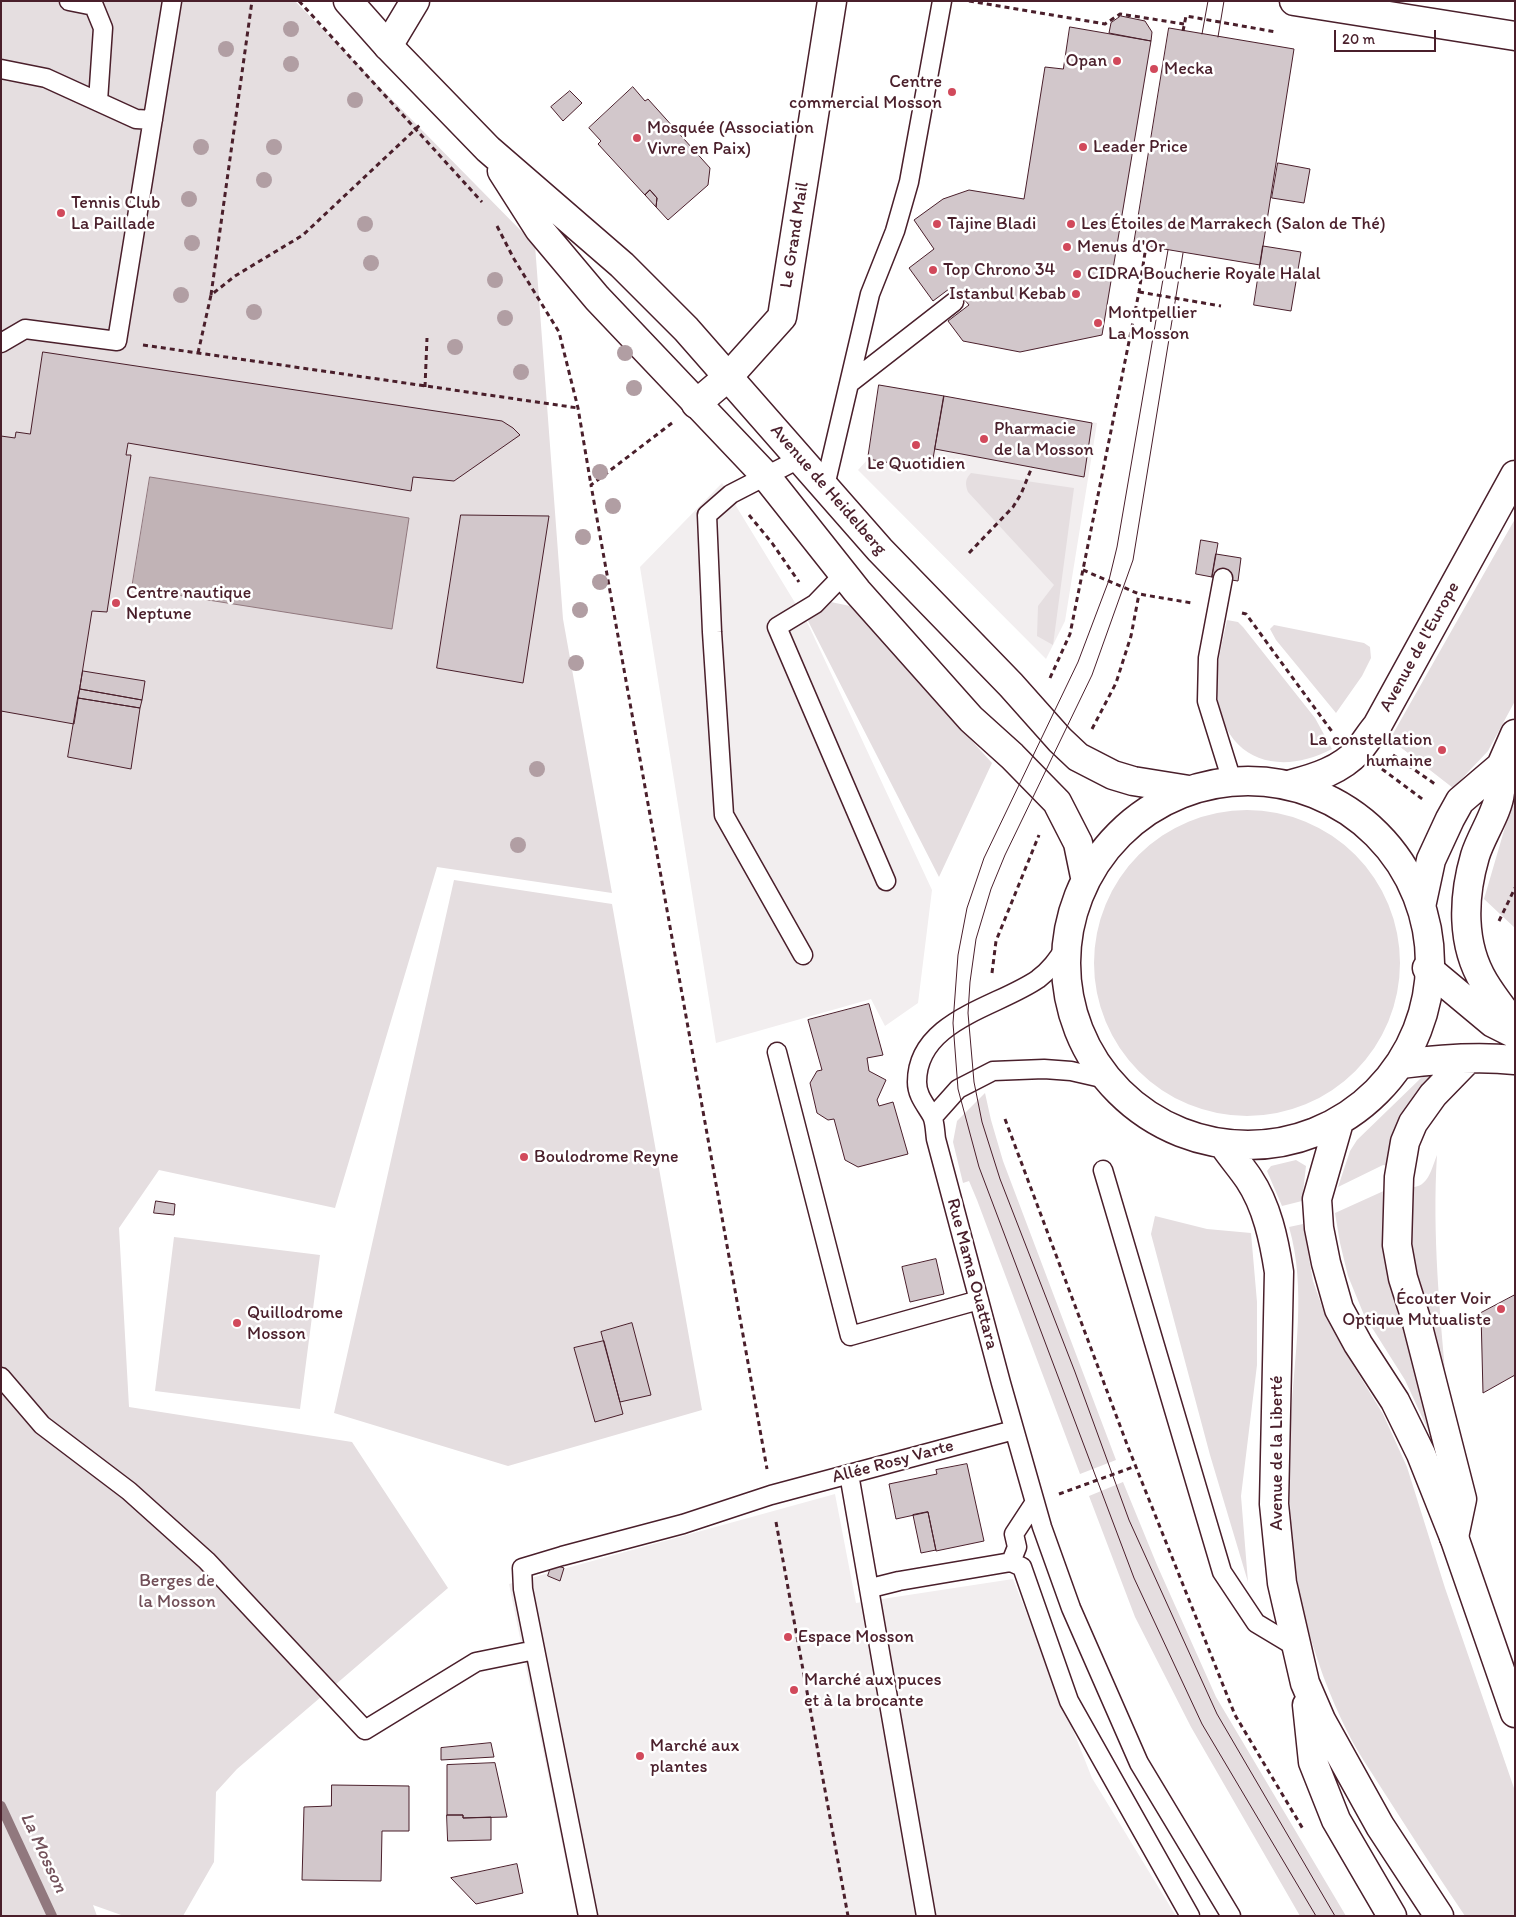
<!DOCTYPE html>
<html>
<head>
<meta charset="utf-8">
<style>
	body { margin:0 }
	#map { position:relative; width:1516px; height:1917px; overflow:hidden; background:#fff; font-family:Itim,sans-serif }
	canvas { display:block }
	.frame { position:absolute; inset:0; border:2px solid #4a1f2b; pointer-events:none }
	.scale { position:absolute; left:1334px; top:30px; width:102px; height:22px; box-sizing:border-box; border:2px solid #4a1f2b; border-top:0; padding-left:6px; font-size:15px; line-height:18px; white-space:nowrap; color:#4a1f2b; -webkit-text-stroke:4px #fff; paint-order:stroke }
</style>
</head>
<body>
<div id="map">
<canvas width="1516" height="1917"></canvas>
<div class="frame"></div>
<div class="scale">20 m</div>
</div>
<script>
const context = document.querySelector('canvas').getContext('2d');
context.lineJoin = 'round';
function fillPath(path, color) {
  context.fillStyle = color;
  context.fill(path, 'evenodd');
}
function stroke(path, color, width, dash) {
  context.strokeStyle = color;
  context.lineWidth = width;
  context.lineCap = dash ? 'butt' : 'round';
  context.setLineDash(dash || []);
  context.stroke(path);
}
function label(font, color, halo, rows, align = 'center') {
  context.font = font + ' Itim,sans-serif';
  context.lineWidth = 5;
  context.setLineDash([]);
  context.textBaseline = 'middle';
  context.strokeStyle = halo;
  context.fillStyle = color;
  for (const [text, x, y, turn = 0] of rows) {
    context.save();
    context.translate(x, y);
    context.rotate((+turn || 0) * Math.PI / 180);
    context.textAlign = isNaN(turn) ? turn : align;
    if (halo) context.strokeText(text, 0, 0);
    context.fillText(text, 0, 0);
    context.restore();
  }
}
fillPath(new Path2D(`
	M879 385 1097 423 1065 621 1046 659 858 470 868 459Z
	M722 483 808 624 932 890 918 1003 885 1026 871 999 716 1043 640 567Z
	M835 1494 856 1603 1013 1579 1092 1778 1176 1916H577L509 1584Z`), '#f2eeef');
fillPath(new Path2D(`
	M1 1H295L535 245 563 619 612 893 437 867 335 1208 159 1170 119 1228 129 1407 352 1442 448 1588 237 1769 216 1792 214 1862 183 1916H124L93 1905 97 1916H1Z
	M971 473 1074 488 1053 645 1037 636 1038 606 1054 585 968 492C965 484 965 479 971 473Z
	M1515 519V701L1488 751 1453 788 1390 739Z
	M826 601 850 606 992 763 939 877 808 621Z
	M1227 620 1238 622 1243 627 1315 718 1332 749C1277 778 1222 759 1217 692 1215 668 1222 644 1227 620Z
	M1274 625 1364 643 1370 647 1371 658 1362 676 1336 713 1276 640 1270 629Z
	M1515 793V928L1484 899Z
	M1094 963a153 153 0 1 1 306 0a153 153 0 1 1-306 0Z
	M454 880 612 904 702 1410 508 1466 334 1413Z
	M1428 1075 1433 1078 1389 1166 1383 1165 1338 1187 1350 1151 1357 1140 1421 1078Z
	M985 1093 991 1120 1003 1161 1116 1460 1080 1474 977 1200 969 1181 963 1183 953 1142 957 1121Z
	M1437 1155C1432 1234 1440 1314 1447 1392L1411 1275 1409 1187C1428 1189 1431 1170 1437 1155Z
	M1296 1160 1306 1166 1302 1201 1282 1206 1267 1171 1271 1166Z
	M1388 1189 1435 1439 1429 1432 1405 1380 1364 1315 1348 1276 1340 1243 1335 1213Z
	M1155 1216 1207 1229 1251 1233 1257 1302V1365L1241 1496 1248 1582 1210 1455 1151 1234Z
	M1303 1224 1313 1281 1326 1318 1345 1352 1383 1414 1407 1467 1445 1588 1515 1791V1916H1465C1436 1873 1408 1830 1380 1786 1369 1768 1356 1750 1347 1731 1312 1660 1291 1581 1290 1502 1289 1475 1290 1446 1291 1419 1294 1356 1307 1289 1289 1227Z
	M174 1237 320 1255 300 1409 155 1391Z
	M1123 1482 1157 1565 1216 1697 1346 1916H1300L1191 1727 1135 1617 1089 1496Z`), '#e5dee0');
const water = new Path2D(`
	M150 477 409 518 392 629 132 588Z`);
fillPath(water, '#c1b3b6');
stroke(water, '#91787e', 1);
stroke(new Path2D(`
	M1 1806 52 1916`), '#91787e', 10);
const building = new Path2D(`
	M1121 16 1145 21 1152 32 1151 41 1109 33 1111 23Z
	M1070 27 1151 41 1102 335 1020 352 963 341 948 321 969 305 953 286 933 301 909 268 934 249 914 220 943 199 969 190 1024 199 1045 67 1063 69Z
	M1169 28 1294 49 1260 265 1134 244Z
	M633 87 645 101 648 99 710 168 708 185 668 220 656 207 657 198 650 190 645 195 598 144 601 141 589 128Z
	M570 91 582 103 563 121 551 107Z
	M1278 163 1310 169 1304 203 1272 198Z
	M650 190 657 198 656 207 645 195Z
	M1263 246 1301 252 1291 311 1254 305Z
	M43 352 502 421 513 428 520 435 454 481 413 477 411 491 128 443 126 455H131L107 612 92 611 74 724 1 711V436L15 438 16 432 30 434Z
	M879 385 944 396 931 470 868 459Z
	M944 396 1092 423 1084 477 935 449Z
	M461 515 549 516 523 683 437 668Z
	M1201 540 1218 543 1212 577 1196 574Z
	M1216 554 1241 558 1238 581 1212 577Z
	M83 671 145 681 142 700 80 689Z
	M80 689 142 700 140 708 78 698Z
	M78 698 140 708 131 769 68 757Z
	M869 1004 883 1055 867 1058 869 1071 886 1080 877 1100 879 1106 893 1102 908 1154 858 1167 845 1160 834 1119 828 1120 817 1113 810 1083 817 1071 822 1070 808 1020Z
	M156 1201 175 1204 174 1215 154 1213Z
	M936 1259 944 1294 910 1302 902 1267Z
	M1515 1295V1375L1483 1393 1481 1313Z
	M632 1323 651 1395 620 1402 601 1332Z
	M604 1341 623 1414 595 1422 574 1348Z
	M967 1464 984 1541 936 1551 928 1512 896 1519 889 1484 937 1474 936 1470Z
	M928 1512 936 1550 921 1553 913 1515Z
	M552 1564 564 1568 560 1581 548 1576Z
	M491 1743 494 1757 441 1760V1748Z
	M495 1763 507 1817 463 1818V1815H447V1765Z
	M332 1785 409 1786V1831H382L381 1881 302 1880 304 1807 331 1806Z
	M447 1815H463V1818L491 1817V1840L448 1841Z
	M517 1864 523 1893 476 1904 451 1878Z`);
fillPath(building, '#d2c7cb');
stroke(building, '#4a1f2b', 1);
const lane = new Path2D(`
	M69 1 94 6 103 28 98 101
	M1 69 46 78 136 119 153 120
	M1 343 25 329 117 341 172 1
	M850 383 954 302
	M801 458 731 494 707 515 712 632 724 815 803 955
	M825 486 870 294 895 231 909 182 942 1
	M844 574 815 604 777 627 886 881
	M1223 578 1208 658 1207 701 1232 781
	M1065 948C1057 960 1050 970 1038 979 998 1007 917 1020 917 1082 917 1096 926 1105 932 1116 935 1122 935 1132 936 1139L1001 1383 1042 1527 1071 1608 1139 1763 1231 1916
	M777 1052 850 1336 979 1300
	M933 1117 958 1089 993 1071 1044 1069 1071 1071 1106 1079
	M1103 1170 1222 1572 1256 1623 1296 1647
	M1 1377 42 1425 129 1491 207 1561 365 1730 476 1662 535 1650
	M849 1474 926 1916
	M1011 1562 1017 1547 1014 1534 1035 1502
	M871 1588 899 1581 1011 1562 1022 1567 1069 1701 1190 1916
	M588 1916 523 1589 522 1568 562 1556 683 1524 771 1495 1014 1430`);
const street = new Path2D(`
	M1294 1 1515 36
	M388 46 415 1
	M696 404 729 376 782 317 832 1
	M1501 766C1501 774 1502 784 1500 792 1498 812 1481 836 1475 856 1463 897 1461 944 1484 982 1493 997 1504 1011 1515 1025
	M1292 784C1315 778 1341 770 1358 751 1365 743 1370 734 1377 726L1515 475
	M1422 902 1431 860 1450 819 1460 801 1501 766 1515 734
	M1427 968 1493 1023 1515 1034
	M1401 1064C1439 1059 1477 1056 1515 1060
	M1454 1537 1462 1499 1416 1319 1403 1278 1397 1245 1399 1177 1405 1142 1413 1123 1433 1095 1468 1059`);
const secondary = new Path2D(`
	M348 1 388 46 488 149 622 265 686 329 880 550 1011 685 1060 740 1078 757 1113 775 1133 781 1189 790
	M502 171 539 229 597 298 765 475 857 591 971 719 1012 756 1057 802 1078 843 1085 877
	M1066 963a182 182 0 1 1 364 0a182 182 0 1 1-364 0Z
	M1339 1122 1317 1199 1319 1228 1326 1263 1339 1309 1358 1344 1395 1401 1421 1454 1454 1537 1515 1713
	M1223 1144C1231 1156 1241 1167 1249 1179 1267 1206 1274 1240 1279 1272L1274 1504 1282 1583 1305 1683 1321 1720 1380 1826 1439 1916
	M1307 1705 1313 1762 1336 1820 1392 1916`);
stroke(lane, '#4a1f2b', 21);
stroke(street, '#4a1f2b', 31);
stroke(secondary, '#4a1f2b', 31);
stroke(new Path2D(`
	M299 1 482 202
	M969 1 1105 24 1120 14 1184 24
	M1183 31 1186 16 1276 32
	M497 226 514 259 559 332 578 408 591 485
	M1139 292 1221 306
	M211 295 252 1
	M143 345 578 408
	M198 353 211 295 235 276 303 235 421 124
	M425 387 427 338
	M672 423 591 485 767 1469
	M749 515 772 543 799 582
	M969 553 1013 507 1021 494 1032 467
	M1083 570 1139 594 1192 603
	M1242 613 1246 614 1333 733
	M1050 678 1070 634 1139 292 1146 246
	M1092 729 1116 683 1131 636 1139 594
	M1393 755 1435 784
	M1382 769 1425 801
	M1499 921 1515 888
	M992 973 996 941 1039 835
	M1005 1119 1128 1447 1235 1715 1303 1829
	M1059 1494 1136 1466
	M776 1522 848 1916`), '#4a1f2b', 3, [5, 4]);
stroke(lane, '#fff', 18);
stroke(street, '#fff', 28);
stroke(secondary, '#fff', 28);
stroke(new Path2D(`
	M1202 34 1208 1
	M1218 37 1224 1
	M1168 250 1117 547 1109 580 1078 662 984 858 967 908 958 955 953 1023 958 1089 979 1167 1134 1578 1202 1724 1316 1916
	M1183 253 1133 560 1092 675 1005 855 991 889 976 939 970 982 968 1013 974 1082 982 1122 1000 1179 1075 1372 1129 1520 1217 1714 1335 1916`), '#4a1f2b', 1);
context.fillStyle = '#b19ea3';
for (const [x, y] of [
	[291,29],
	[226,49],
	[291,64],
	[355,100],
	[201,147],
	[274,147],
	[264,180],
	[189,199],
	[365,224],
	[192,243],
	[371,263],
	[495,280],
	[181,295],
	[254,312],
	[505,318],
	[455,347],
	[625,353],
	[521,372],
	[634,388],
	[600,472],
	[613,506],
	[583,537],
	[600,582],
	[580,610],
	[576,663],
	[537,769],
	[518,845]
]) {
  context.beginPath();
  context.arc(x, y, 8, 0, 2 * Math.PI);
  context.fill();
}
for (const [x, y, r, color] of [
	[1117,61,5,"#d1495b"],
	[1154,69,5,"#d1495b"],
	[952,92,5,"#d1495b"],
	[637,138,5,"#d1495b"],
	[1083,147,5,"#d1495b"],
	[61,213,5,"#d1495b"],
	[937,224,5,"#d1495b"],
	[1071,224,5,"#d1495b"],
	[1067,247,5,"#d1495b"],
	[933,270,5,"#d1495b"],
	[1077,274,5,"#d1495b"],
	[1076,294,5,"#d1495b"],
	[1098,323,5,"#d1495b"],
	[984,439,5,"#d1495b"],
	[916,445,5,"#d1495b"],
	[116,603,5,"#d1495b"],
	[1442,750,5,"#d1495b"],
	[524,1157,5,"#d1495b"],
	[1501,1309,5,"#d1495b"],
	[237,1323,5,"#d1495b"],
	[788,1637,5,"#d1495b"],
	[794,1690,5,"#d1495b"],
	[640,1756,5,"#d1495b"]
]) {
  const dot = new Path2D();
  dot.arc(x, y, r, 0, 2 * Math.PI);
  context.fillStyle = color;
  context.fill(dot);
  stroke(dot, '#fff', 2);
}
label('18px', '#4a1f2b', '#fff', [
	["Opan",1107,61,"right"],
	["Mecka",1164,69],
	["Centre",942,82,"right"],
	["commercial Mosson",942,103,"right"],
	["Mosquée (Association",647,128],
	["Vivre en Paix)",647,149],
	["Leader Price",1093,147],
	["Tennis Club",71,203],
	["La Paillade",71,224],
	["Tajine Bladi",947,224],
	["Les Étoiles de Marrakech (Salon de Thé)",1081,224],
	["Menus d'Or",1077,247],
	["Top Chrono 34",943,270],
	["CIDRA Boucherie Royale Halal",1087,274],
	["Istanbul Kebab",1066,294,"right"],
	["Montpellier",1108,313],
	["La Mosson",1108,334],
	["Pharmacie",994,429],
	["de la Mosson",994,450],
	["Le Quotidien",916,464,"center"],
	["Centre nautique",126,593],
	["Neptune",126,614],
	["La constellation",1432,740,"right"],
	["humaine",1432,761,"right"],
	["Boulodrome Reyne",534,1157],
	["Écouter Voir",1491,1299,"right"],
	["Optique Mutualiste",1491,1320,"right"],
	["Quillodrome",247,1313],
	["Mosson",247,1334],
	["Espace Mosson",798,1637],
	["Marché aux puces",804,1680],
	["et à la brocante",804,1701],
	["Marché aux",650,1746],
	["plantes",650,1767]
], 'left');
label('18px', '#4a1f2b', '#fff', [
	["Le Grand Mail",795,235,-81],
	["Avenue de Heidelberg",828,490,49],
	["Avenue de l'Europe",1420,647,-61],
	["Rue Mama Ouattara",972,1274,75],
	["Avenue de la Liberté",1277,1453,-90],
	["Allée Rosy Varte",893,1462,-15]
]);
label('18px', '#714f58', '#fff', [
	["Berges de",177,1581],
	["la Mosson",177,1602]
]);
label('italic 19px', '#74535c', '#fff', [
	["La Mosson",43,1853,65]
]);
</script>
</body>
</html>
